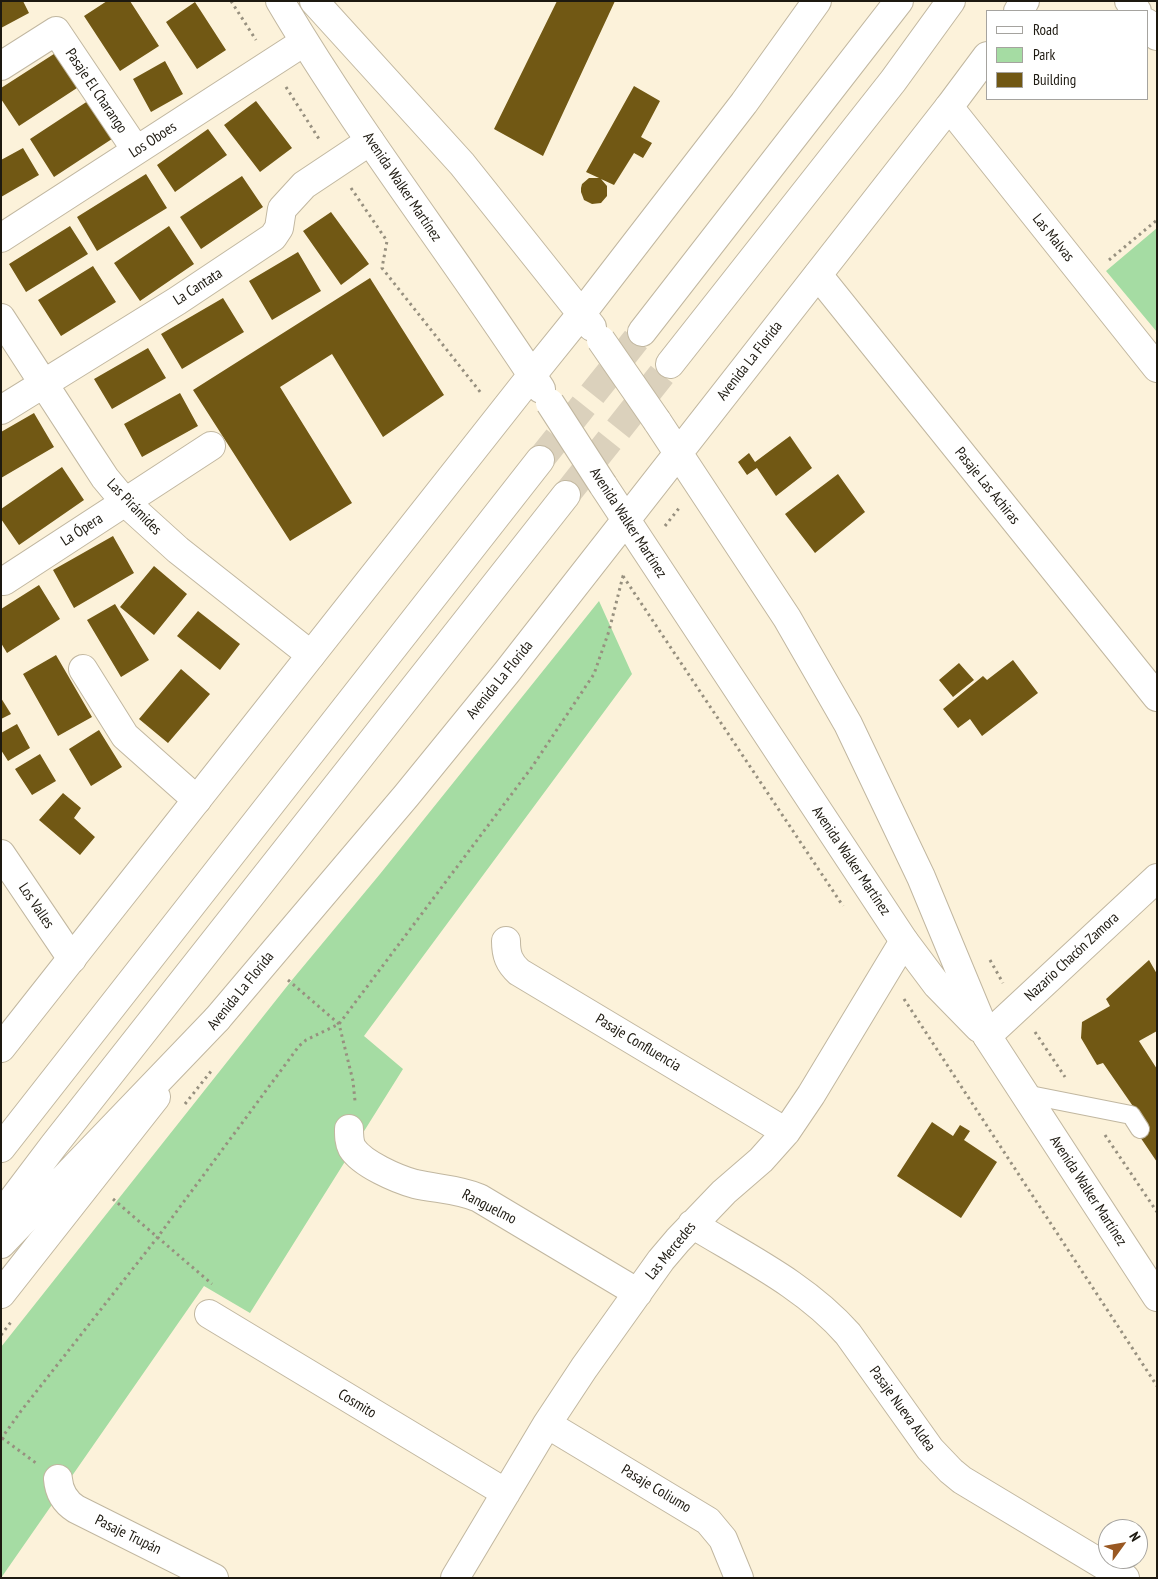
<!DOCTYPE html>
<html>
<head>
<meta charset="utf-8">
<style>
	body { margin:0 }
	#map { position:relative; width:1158px; height:1579px; overflow:hidden; background:#fcf2da; font-family:"PT Sans Narrow",sans-serif }
	canvas { display:block }
	.frame { position:absolute; inset:0; border:2px solid #1d1910; pointer-events:none }
	.legend { position:absolute; left:986px; top:10px; width:162px; height:90px; box-sizing:border-box; background:#fff; border:1px solid #a5a39f; margin:0; padding:6px 9px; list-style:none; font-size:15px; color:#1d1910 }
	.legend li { display:flex; align-items:center; gap:10px; height:25px }
	.legend b { width:25px; border:1px solid #a5a39f }
	.north { position:absolute; left:1098px; top:1519px; width:50px; height:50px; box-sizing:border-box; background:#fff; border:1px solid #a5a39f; border-radius:50%; rotate:58deg; font-size:14px; font-weight:700; line-height:20px; text-align:center; color:#1d1910 }
	.north::after { content:''; display:block; margin:auto; width:18px; height:22px; background:#995822; clip-path:polygon(50% 0,100% 100%,50% 72%,0 100%) }
</style>
</head>
<body>
<div id="map">
<canvas width="1158" height="1579"></canvas>
<div class="frame"></div>
<ul class="legend">
<li><b style="height:6px;background:#fff"></b>Road</li>
<li><b style="height:14px;background:#a5dca3"></b>Park</li>
<li><b style="height:14px;background:#715814"></b>Building</li>
</ul>
<div class="north">N</div>
</div>
<script>
const context = document.querySelector('canvas').getContext('2d');
context.lineJoin = 'round';
function fillPath(path, color) {
  context.fillStyle = color;
  context.fill(path, 'evenodd');
}
function stroke(path, color, width, dash) {
  context.strokeStyle = color;
  context.lineWidth = width;
  context.lineCap = dash ? 'butt' : 'round';
  context.setLineDash(dash || []);
  context.stroke(path);
}
function label(font, color, halo, rows, align = 'center') {
  context.font = font + ' "PT Sans Narrow",sans-serif';
  context.lineWidth = 5;
  context.setLineDash([]);
  context.textBaseline = 'middle';
  context.strokeStyle = halo;
  context.fillStyle = color;
  for (const [text, x, y, turn = 0] of rows) {
    context.save();
    context.translate(x, y);
    context.rotate((+turn || 0) * Math.PI / 180);
    context.textAlign = isNaN(turn) ? turn : align;
    if (halo) context.strokeText(text, 0, 0);
    context.fillText(text, 0, 0);
    context.restore();
  }
}
fillPath(new Path2D(`
	M1157 228V332L1106 271Z
	M599 601 632 674 364 1036 403 1069 250 1313 204 1286 1 1578V1347L292 980 380 874Z`), '#a5dca3');
fillPath(new Path2D(`
	M1 1H23L29 13 1 28Z
	M107 1H130L159 46 120 71 84 16Z
	M557 1H615L543 156 494 129Z
	M195 2 226 50 197 69 166 22Z
	M57 52 80 86 19 126 1 99V88Z
	M165 61 183 94 151 112 133 79Z
	M634 86 660 101 641 137 652 143 643 158 634 153 614 185 601 179 607 186V196L601 203 592 204 584 200 581 192V188L582 184 589 178H599L586 172Z
	M94 97 118 135 54 177 30 139Z
	M256 101 292 148 260 172 224 125Z
	M208 129 227 155 175 192 157 165Z
	M23 148 39 175 1 197V160Z
	M146 174 167 208 97 251 77 217Z
	M242 176 263 207 201 249 180 217Z
	M331 212 369 264 341 285 303 231Z
	M70 226 88 254 26 292 9 264Z
	M169 226 194 264 140 301 114 263Z
	M298 252 321 291 272 320 249 281Z
	M93 266 116 302 61 336 38 300Z
	M370 278 444 395 383 437 332 354 280 387 352 503 290 541 193 390Z
	M223 298 244 332 182 369 161 334Z
	M148 348 166 378 112 409 94 379Z
	M180 393 198 426 142 457 124 424Z
	M34 413 54 447 1 478V432Z
	M790 436 812 468 776 496 757 468 747 475 738 462 749 453 755 462Z
	M62 467 84 500 19 545 1 519V509Z
	M838 474 865 512 815 553 785 514Z
	M113 536 134 573 74 608 53 570Z
	M154 566 187 594 154 635 120 607Z
	M39 585 60 619 7 653 1 643V609Z
	M115 604 149 660 121 677 87 620Z
	M198 611 240 644 220 670 177 636Z
	M56 655 92 717 58 736 23 674Z
	M1013 660 1038 693 982 736 970 719 958 728 943 709 983 676 987 680Z
	M959 663 974 680 953 697 939 680Z
	M181 669 210 694 168 743 139 719Z
	M1 698 11 714 1 719Z
	M17 724 30 748 8 761 1 750V733Z
	M99 730 122 767 91 786 69 749Z
	M40 754 56 781 32 795 15 769Z
	M63 793 81 808 74 818 95 837 80 855 39 820Z
	M1149 960 1157 974V1031L1139 1041 1157 1069V1162L1136 1131 1146 1125 1103 1063 1097 1065 1081 1038 1082 1022 1110 1006 1106 999Z
	M932 1122 953 1136 960 1125 970 1131 964 1140 997 1162 961 1218 897 1176Z`), '#715814');
stroke(new Path2D(`
	M540 460 642 332
	M566 495 670 364`), '#dbd1bc', 28, [28, 14]);
const service = new Path2D(`
	M1025 1094 1131 1115 1140 1129`);
const minor = new Path2D(`
	M1129 1 1137 11
	M1147 23 1157 36
	M1 66 56 31 136 150
	M949 107 1157 368
	M1 238 304 42
	M818 275 1157 697
	M1 318 88 452 105 478 125 502 178 550 311 655
	M1 410 177 301 273 237 279 228 282 209 304 185 370 141
	M4 581 211 446
	M83 669 125 736 197 800
	M1 854 72 959
	M506 941C506 955 509 963 519 972L786 1132
	M349 1129C349 1136 349 1142 352 1148 362 1164 397 1179 415 1184 437 1189 458 1189 479 1198L638 1293
	M692 1224C746 1257 806 1286 848 1334L930 1449 951 1471 962 1480 1125 1578
	M1 1294 156 1097
	M209 1314 506 1493
	M547 1424 708 1521 723 1539 739 1578
	M58 1479C59 1492 65 1502 76 1509L214 1578
	M455 1578 547 1424 584 1368 661 1260 678 1240 724 1192 761 1160 786 1132 811 1095 904 941`);
const tertiary = new Path2D(`
	M987 1036 1157 878`);
const secondary = new Path2D(`
	M280 1C359 135 456 258 541 389
	M314 1 462 164 592 327
	M1018 11 1025 1
	M657 421 787 618 848 724 921 877 987 1036 1157 1297
	M603 485 904 941 937 985 979 1028
	M217 1019 406 796 507 672 949 107 987 56
	M1 1048 532 375 582 313 744 103 817 1`);
const primary = new Path2D(`
	M642 332 899 1
	M670 364 893 81 951 1
	M1 1148 540 460
	M1 1215 54 1145 566 495
	M1 1244 217 1019`);
stroke(service, '#c1b7a0', 20);
stroke(minor, '#c1b7a0', 30);
stroke(tertiary, '#c1b7a0', 30);
stroke(secondary, '#c1b7a0', 30);
stroke(primary, '#c1b7a0', 30);
stroke(new Path2D(`
	M231 1 256 40
	M286 87 319 139
	M351 188 387 241 382 268 481 393
	M1109 260 1157 220
	M665 526 680 507
	M623 576 843 906
	M990 960 1003 983
	M288 980 339 1024 353 1081 355 1101
	M904 999 1157 1386
	M1035 1032 1065 1077
	M185 1104 212 1070
	M1105 1135 1157 1212
	M113 1199 212 1284
	M1 1335 11 1322
	M2 1438 36 1463
	M1 1439 21 1411 157 1238 299 1046 306 1040 339 1024 532 767 594 674 609 631 623 576 626 573`), '#97907f', 3, [2.5, 4]);
stroke(service, '#fff', 18);
stroke(minor, '#fff', 28);
stroke(tertiary, '#fff', 28);
stroke(secondary, '#fff', 28);
stroke(primary, '#fff', 28);
const secondaryBridge = new Path2D(`
	M601 340 657 421
	M550 403 603 485`);
stroke(secondaryBridge, '#c1b7a0', 30, []);
stroke(secondaryBridge, '#fff', 28);
label('15px', '#1d1910', '#fff', [
	["Pasaje El Charango",96,91,56],
	["Los Oboes",153,140,-33],
	["Avenida Walker Martínez",402,187,56],
	["Las Malvas",1053,238,51],
	["La Cantata",198,287,-33],
	["Avenida La Florida",750,361,-52],
	["Pasaje Las Achiras",987,486,51],
	["Las Pirámides",134,507,46],
	["Avenida Walker Martínez",628,523,57],
	["La Ópera",82,530,-33],
	["Avenida La Florida",500,680,-51],
	["Avenida Walker Martínez",851,861,56],
	["Los Valles",36,906,56],
	["Nazario Chacón Zamora",1072,957,-43],
	["Avenida La Florida",241,991,-51],
	["Pasaje Confluencia",638,1043,31],
	["Avenida Walker Martínez",1088,1191,57],
	["Ranguelmo",489,1207,27],
	["Las Mercedes",671,1251,-51],
	["Cosmito",357,1404,31],
	["Pasaje Nueva Aldea",902,1409,54],
	["Pasaje Coliumo",656,1489,31],
	["Pasaje Trupán",128,1535,26]
]);
</script>
</body>
</html>
